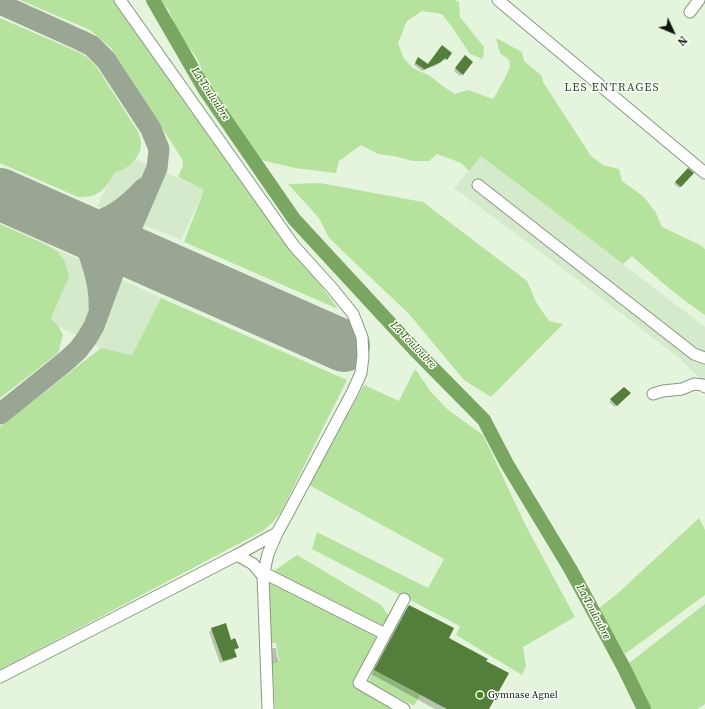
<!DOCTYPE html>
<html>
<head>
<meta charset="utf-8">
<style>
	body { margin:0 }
	#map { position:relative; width:705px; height:709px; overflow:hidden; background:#e5f5dd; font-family:"Source Serif 4",serif }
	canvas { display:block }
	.north { position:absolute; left:653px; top:12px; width:40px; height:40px; -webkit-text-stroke:3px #f8fff5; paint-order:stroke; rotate:134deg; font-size:11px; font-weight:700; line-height:16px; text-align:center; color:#11170f }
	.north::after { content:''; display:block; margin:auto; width:14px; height:18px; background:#11170f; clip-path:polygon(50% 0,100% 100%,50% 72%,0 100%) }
</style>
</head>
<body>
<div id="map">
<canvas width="705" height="709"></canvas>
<div class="north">N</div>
</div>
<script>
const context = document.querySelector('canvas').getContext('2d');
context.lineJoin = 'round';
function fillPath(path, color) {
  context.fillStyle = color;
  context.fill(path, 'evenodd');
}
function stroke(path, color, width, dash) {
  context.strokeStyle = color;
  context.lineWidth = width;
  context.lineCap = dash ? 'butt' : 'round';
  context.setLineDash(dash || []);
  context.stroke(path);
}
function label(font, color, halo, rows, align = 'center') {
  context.font = font + ' "Source Serif 4",serif';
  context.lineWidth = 3;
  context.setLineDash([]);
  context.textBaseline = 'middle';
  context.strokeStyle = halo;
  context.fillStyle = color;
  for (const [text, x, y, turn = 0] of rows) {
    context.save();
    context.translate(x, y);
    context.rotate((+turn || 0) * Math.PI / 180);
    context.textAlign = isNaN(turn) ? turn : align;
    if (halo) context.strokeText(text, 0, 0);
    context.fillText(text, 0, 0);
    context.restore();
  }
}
fillPath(new Path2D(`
	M481 156 705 327V383L679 358 574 277 454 188Z
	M135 159 204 190 181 240 97 206 114 173 124 169 132 163Z
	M43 243 161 298 132 355 101 348 58 326 51 318 69 277 57 251Z`), '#d5e9cb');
fillPath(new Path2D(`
	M20 0H115L338 309 184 242 204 190 178 177 183 166 182 159 111 48 90 30Z
	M158 0H456L455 1 459 2 460 17 484 47 483 59 470 54 452 27 442 14 422 11 407 21 398 43 404 59 413 68 430 76 444 87 455 94 468 90 493 99 504 80 510 67 509 60 500 53 496 38 522 52 524 61 542 76 543 82 591 156 603 165 619 169 622 181 644 197 656 213 662 227 700 245 705 249V315C679 297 655 277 632 256L623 264 481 156 469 171 461 163 437 154 429 161H413L394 156 378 154 361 145 339 161 336 173 295 168 261 160 209 86 197 58 185 43 177 31 169 10Z
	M0 18 76 51 87 57 96 66 137 130C139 134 141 139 141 144 142 154 132 164 124 169 121 171 116 171 114 174 112 176 112 178 111 179 102 193 94 198 78 197L0 163Z
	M320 183 423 202 527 281 536 302 549 321 563 324 491 397 464 380 409 314 329 238 319 218 288 184Z
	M0 224 43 243 57 251 65 262 69 277 51 318 58 326 63 335 58 353 0 398Z
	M161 298 347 380 281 512 273 522 263 531 242 542 0 670V427L101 348 132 355Z
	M415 369 431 392 447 409 483 435 527 528 575 617 523 647 526 666 522 675 456 635 460 626 312 549 317 532 428 588 444 559 309 485 364 385 399 401Z
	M699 518 705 530V595L625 654 598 609 617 594Z
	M297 555 381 605 392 621 385 634 268 575Z
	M276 582 375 633 376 637 355 680V686L359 690 394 709H275L272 662 280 661 278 656 276 643H269L267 589 272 583Z
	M705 604V704L698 709H649L645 704 629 663Z
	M374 670 420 695 414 706 368 682Z`), '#b5e39e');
fillPath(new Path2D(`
	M440 48 446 59 444 61 442 59 439 64 422 71 414 65 418 59 427 65Z
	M464 59 462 74 460 76 454 71Z
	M688 169 693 173 679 188 674 184Z
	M624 388 629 393 615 407 609 402Z
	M409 606 447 639 485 661 488 709H435L371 674 405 610Z
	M212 629 238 648 234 651 236 656 233 659 220 663 209 632Z
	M273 648H276L277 656 279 661 277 662 272 663 271 650Z`), '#0003');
stroke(new Path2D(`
	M153 0 205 90 294 219 414 349 484 420 507 464 571 570 624 668 644 709`), '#79a761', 14);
stroke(new Path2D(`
	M0 4 80 40 92 46 106 60 151 129 159 149 158 159 157 168 123 247 94 326 87 338 78 350 66 361 0 414
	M64 222C71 222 79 224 86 223 110 221 129 204 144 188
	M64 222C69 225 75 229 78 234 91 251 100 286 99 307`), '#9aa694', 21);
stroke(new Path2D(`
	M0 194 344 346`), '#9aa694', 52);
fillPath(new Path2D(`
	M442 45 452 53 447 60 445 58 441 62 423 70 424 69 415 63 418 57 428 64Z
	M465 55 473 62 463 75 455 68Z
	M688 168 694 173 681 187 675 182Z
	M624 387 631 393 617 406 610 399Z
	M409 605 454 628 449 638 488 659 486 661 509 673 489 709H447L374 670Z
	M226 623 231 640 235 638 239 648 234 649 237 657 223 661 211 628Z`), '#537f3a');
const minor = new Path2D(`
	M120 0 294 246 332 288 353 314 362 337 363 356 361 373 353 391 287 515 277 533 268 554 263 576 268 709
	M498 0 705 173
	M690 12 699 0
	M478 185 694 354 705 358
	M653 394 663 391 682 389 694 384 703 385 705 387
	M237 555 277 533
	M404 599 359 683 404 709
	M0 677 237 555 253 564 263 576 268 575 385 634`);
stroke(minor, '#899882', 13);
stroke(minor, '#fff', 11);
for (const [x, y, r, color] of [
	[480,695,4,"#488320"]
]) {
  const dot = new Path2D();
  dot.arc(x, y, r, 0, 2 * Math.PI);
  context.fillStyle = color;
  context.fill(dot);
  stroke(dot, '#f8fff5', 1.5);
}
label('10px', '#11170f', '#f8fff5', [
	["Gymnase Agnel",488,695]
], 'left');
label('italic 11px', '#244f00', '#f8fff5', [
	["La Touloubre",210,94,57],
	["La Touloubre",413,345,46],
	["La Touloubre",593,612,62]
]);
context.letterSpacing = '1px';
label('12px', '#3c4936', '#f8fff5', [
	["LES ENTRAGES",612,88]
]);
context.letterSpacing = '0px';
</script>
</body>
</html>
